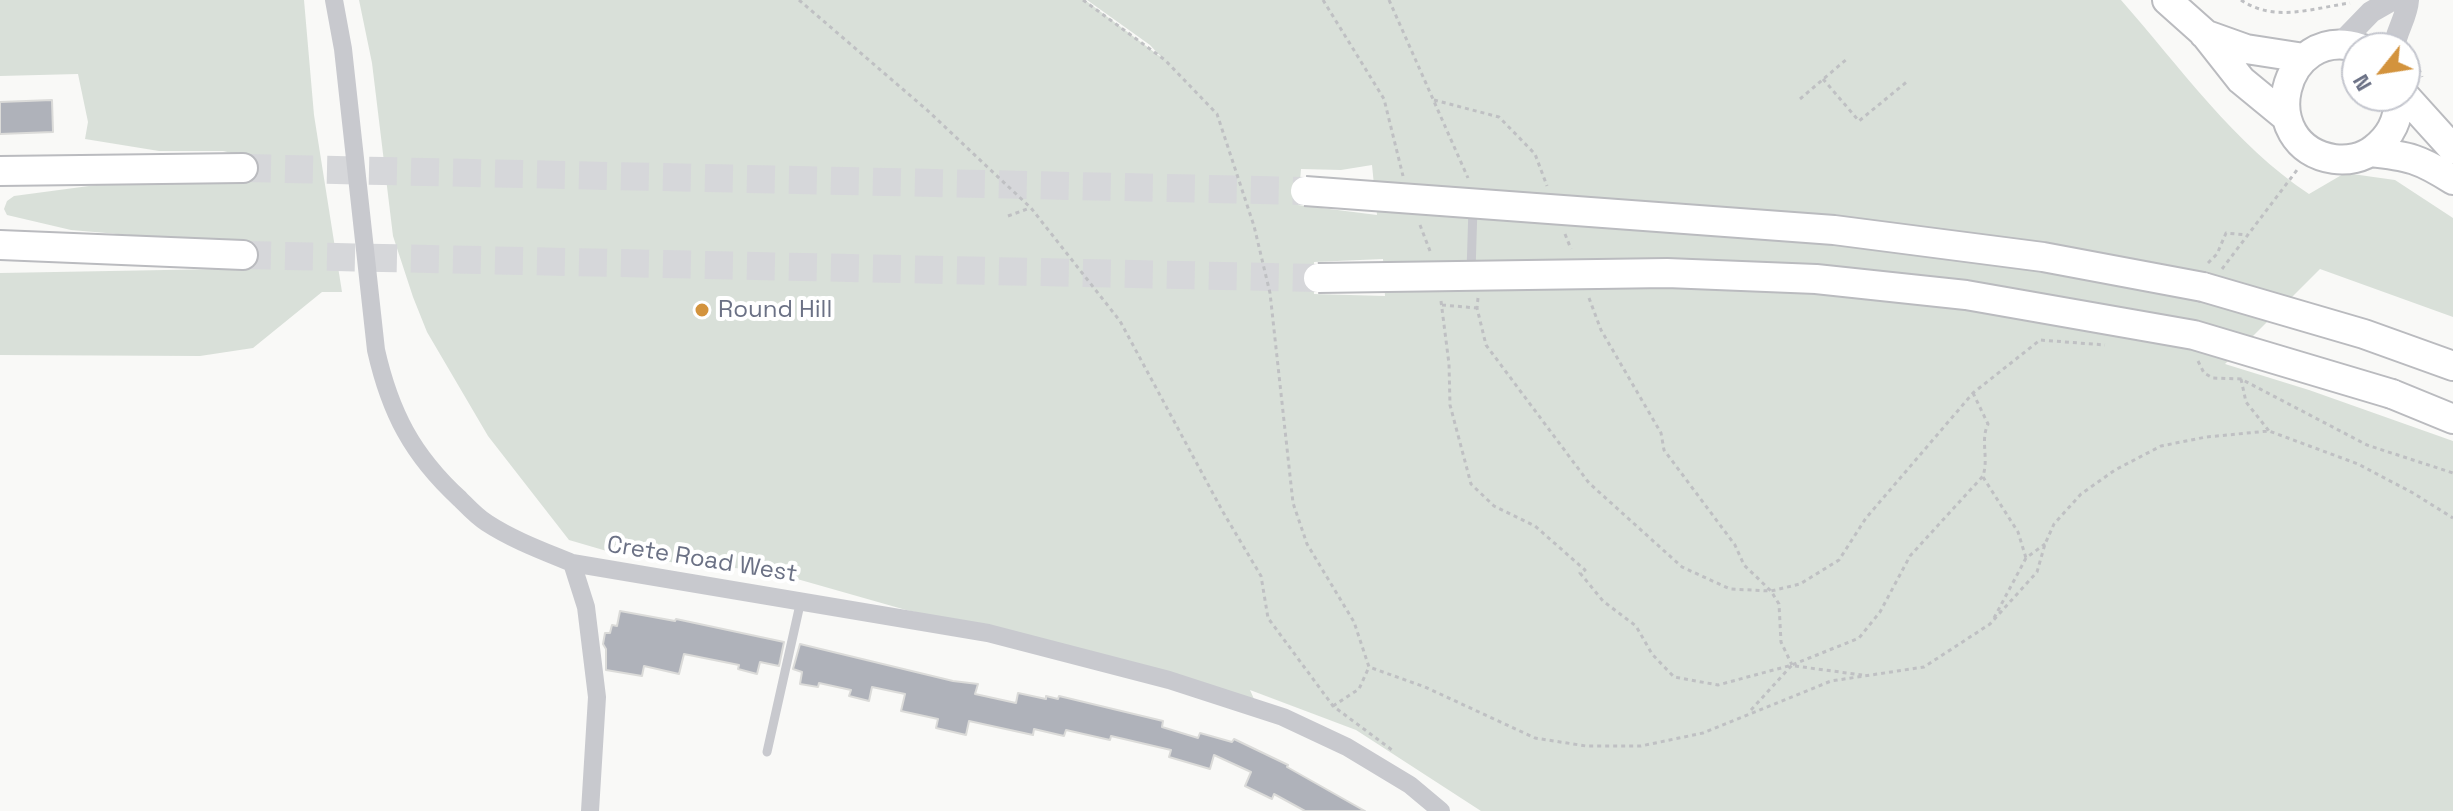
<!DOCTYPE html>
<html>
<head>
<meta charset="utf-8">
<style>
	body { margin:0 }
	#map { position:relative; width:2453px; height:811px; overflow:hidden; background:#f9f9f7; font-family:"Space Grotesk",sans-serif }
	canvas { display:block }
	.north { position:absolute; left:2341px; top:32px; width:80px; height:80px; box-sizing:border-box; background:#fff; border:2px solid #c4c6ce; border-radius:50%; rotate:240deg; font-size:22px; font-weight:700; line-height:32px; text-align:center; color:#6b7185 }
	.north::after { content:''; display:block; margin:auto; width:28px; height:36px; background:#d3933d; clip-path:polygon(50% 0,100% 100%,50% 72%,0 100%) }
</style>
</head>
<body>
<div id="map">
<canvas width="2453" height="811"></canvas>
<div class="north">N</div>
</div>
<script>
const context = document.querySelector('canvas').getContext('2d');
context.lineJoin = 'round';
function fillPath(path, color) {
  context.fillStyle = color;
  context.fill(path, 'evenodd');
}
function stroke(path, color, width, dash) {
  context.strokeStyle = color;
  context.lineWidth = width;
  context.lineCap = dash ? 'butt' : 'round';
  context.setLineDash(dash || []);
  context.stroke(path);
}
function label(font, color, halo, rows, align = 'center') {
  context.font = font + ' "Space Grotesk",sans-serif';
  context.lineWidth = 8;
  context.setLineDash([]);
  context.textBaseline = 'middle';
  context.strokeStyle = halo;
  context.fillStyle = color;
  for (const [text, x, y, turn = 0] of rows) {
    context.save();
    context.translate(x, y);
    context.rotate((+turn || 0) * Math.PI / 180);
    context.textAlign = isNaN(turn) ? turn : align;
    if (halo) context.strokeText(text, 0, 0);
    context.fillText(text, 0, 0);
    context.restore();
  }
}
fillPath(new Path2D(`
	M0 0H304L314 115 342 292H322L253 348 200 356 0 355V273L220 269 229 268 248 247C232 240 218 235 200 241L71 230 7 215 4 209 7 201 14 196 134 180 223 184 236 178 245 156 223 151H159L85 139 88 122 78 74 0 76Z
	M359 0H1085L1162 58 1150 45 1087 0H2121C2180 67 2235 145 2309 194L2345 173 2395 180 2453 218V317L2320 269 2225 364 2309 390 2453 441V811H1481L1356 730 1250 690 1254 699 1051 641 906 610 769 571 677 563 617 554 569 540 488 436 427 332 413 297 393 236 372 63ZM1372 165 1377 215 1298 205 1301 169 1341 170ZM1383 259 1385 296 1314 294V262Z`), '#d9e0d9');
const building = new Path2D(`
	M52 100 53 132 0 134V102Z
	M620 611 675 621 676 619 784 642 779 666 760 662 757 674 738 669 739 665 684 654 679 674 644 666 642 676 606 670V649L603 644 605 633H610L612 625 617 626Z
	M800 644 953 681 978 684 975 694 1016 703 1018 693 1046 699V696L1058 699 1059 696 1163 721 1162 727 1198 738 1200 733 1232 742 1234 739 1288 765 1287 767 1365 811H1305L1274 794 1272 799 1245 786 1251 772 1214 755 1210 769 1169 757 1171 750 1111 736 1110 740 1066 730 1064 736 1034 729 1033 735 969 721 966 735 936 728 938 719 901 711 905 694 872 687 869 701 849 696 851 690 819 683 818 687 800 684 802 672 793 669Z`);
fillPath(building, '#afb2ba');
stroke(building, '#dbdbd9', 2);
stroke(new Path2D(`
	M243 168 1305 191
	M243 255 1318 278`), '#d6d7da', 28, [28, 14]);
const trunk = new Path2D(`
	M2167 0 2204 33 2241 80 2286 117
	M2204 34 2246 49 2304 58
	M2360 48C2281 23 2253 146 2334 159 2347 161 2363 158 2374 149 2391 136 2400 118 2398 96
	M2405 96 2453 149
	M2370 152C2409 156 2420 159 2453 180
	M0 171 243 168
	M0 245 243 255
	M2203 287 2364 334 2453 366
	M2392 394 2453 419`);
stroke(trunk, '#babbbf', 32);
stroke(new Path2D(`
	M799 0 927 110 1031 208 1120 321 1223 512 1261 576 1268 618 1333 706 1392 750
	M1083 0 1165 60 1217 114 1254 226 1270 293 1293 503 1307 544 1354 622 1369 667 1425 687 1535 738 1586 746H1641L1703 733 1831 681 1924 667 1990 624 2037 572 2045 544 2054 524 2081 494 2115 470 2161 446 2206 437 2269 431 2358 464 2413 493 2453 518
	M1323 0 1384 99 1403 176
	M1389 0 1468 178
	M2241 0C2275 23 2313 8 2350 3
	M2413 54 2422 77
	M1823 79 1859 121 1909 80
	M1800 99 1848 58
	M1434 100 1499 117 1535 154 1547 186
	M1008 216 1030 208
	M1420 225 1430 251
	M1565 234 1571 249
	M2208 263 2217 254 2226 233 2247 235
	M2222 269 2297 170
	M1478 298 1477 308 1486 345 1589 483 1682 567 1730 589 1771 591 1800 584 1839 560 1866 518 1973 393 2040 340 2105 345
	M1589 298 1601 330 1661 433 1664 450 1735 545 1744 565 1771 591 1779 604 1781 642 1792 665
	M1441 301 1449 364 1450 405 1471 484 1494 506 1535 526 1585 570 1580 573 1603 601 1636 626 1652 654 1674 677 1718 685 1792 665 1859 638 1880 612 1910 556 1983 476C1989 457 1980 441 1988 424L1973 393
	M1442 305 1477 308
	M2198 361 2204 373 2213 378 2241 379 2367 445 2453 473
	M2241 379 2246 402 2269 431
	M1983 477 2018 532 2026 558
	M1994 618 2026 558 2045 544
	M1795 666 1862 675
	M1333 706 1359 689 1369 667
	M1751 710 1792 665`), '#bfc0c3', 3, [4, 4]);
stroke(new Path2D(`
	M1471 272 1473 207
	M767 752 801 600`), '#c8c9ce', 9);
stroke(new Path2D(`
	M334 0 343 49 376 350C390 412 412 455 460 499 468 507 477 517 487 523 513 540 543 551 572 563L988 633 1169 680 1283 717 1347 747 1410 785 1441 811
	M572 563 586 607 597 697 590 811`), '#c8c9ce', 18);
stroke(new Path2D(`
	M2339 45 2371 12 2392 0
	M2394 48C2396 31 2407 17 2408 0`), '#c8c9ce', 22);
stroke(trunk, '#fff', 28);
const trunkBridge = new Path2D(`
	M1305 191 1834 230 2043 257 2203 287
	M1318 278 1667 273 1816 279 1966 295 2194 335 2392 394`);
stroke(trunkBridge, '#babbbf', 32, []);
stroke(trunkBridge, '#fff', 28);
for (const [x, y, r, color] of [
	[702,310,8,"#d3933d"]
]) {
  const dot = new Path2D();
  dot.arc(x, y, r, 0, 2 * Math.PI);
  context.fillStyle = color;
  context.fill(dot);
  stroke(dot, '#fff', 3);
}
label('24px', '#6b7185', '#fff', [
	["Round Hill",718,310]
], 'left');
label('24px', '#6b7185', '#fff', [
	["Crete Road West",702,560,9]
]);
</script>
</body>
</html>
